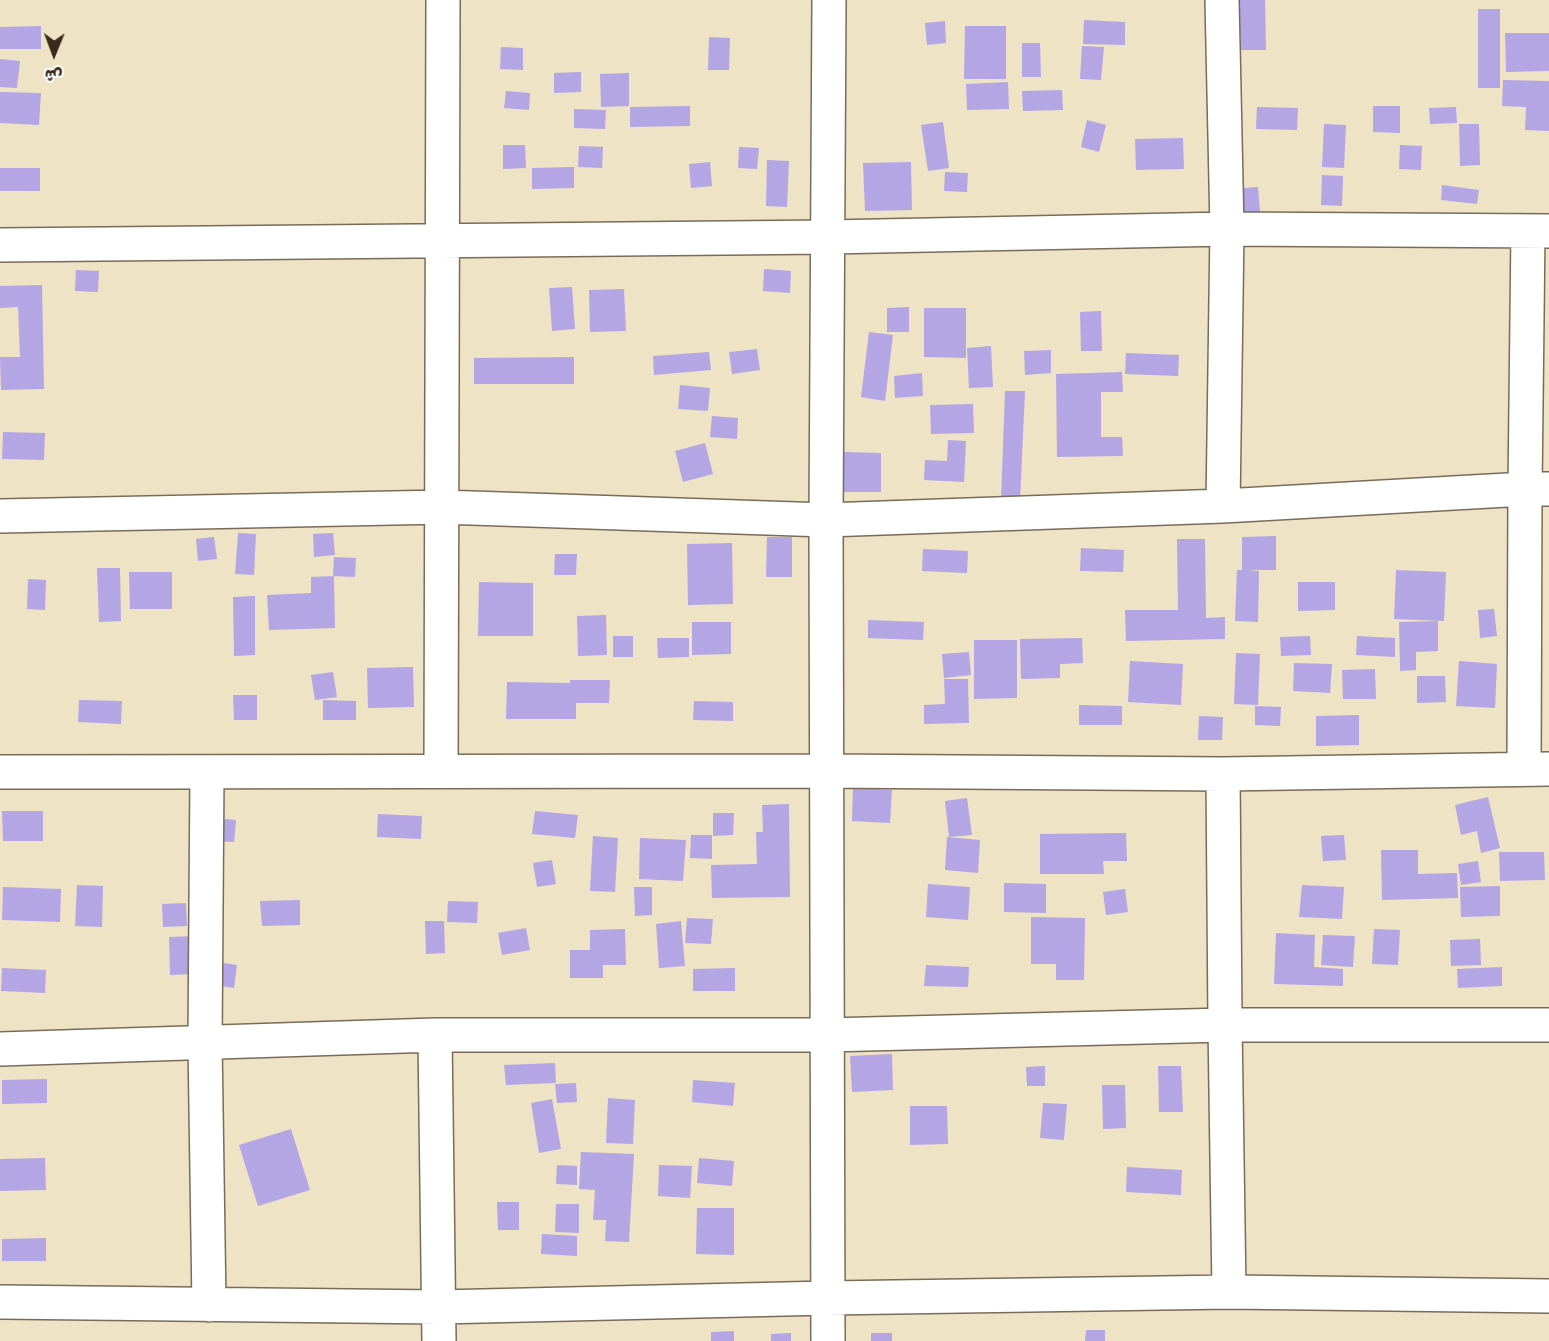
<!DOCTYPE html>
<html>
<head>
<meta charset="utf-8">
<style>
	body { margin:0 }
	#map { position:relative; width:1549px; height:1341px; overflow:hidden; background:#eee3c5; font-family:"Gochi Hand","Playpen Sans Arabic",sans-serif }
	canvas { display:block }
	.north { position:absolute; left:24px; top:24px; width:60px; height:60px; -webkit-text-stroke:4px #fff; paint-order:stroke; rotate:181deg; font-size:16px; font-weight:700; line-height:24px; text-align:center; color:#3b2a1e }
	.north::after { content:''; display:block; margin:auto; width:21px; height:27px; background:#3b2a1e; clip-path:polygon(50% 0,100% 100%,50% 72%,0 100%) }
</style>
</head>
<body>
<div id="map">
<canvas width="1549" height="1341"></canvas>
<div class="north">ش</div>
</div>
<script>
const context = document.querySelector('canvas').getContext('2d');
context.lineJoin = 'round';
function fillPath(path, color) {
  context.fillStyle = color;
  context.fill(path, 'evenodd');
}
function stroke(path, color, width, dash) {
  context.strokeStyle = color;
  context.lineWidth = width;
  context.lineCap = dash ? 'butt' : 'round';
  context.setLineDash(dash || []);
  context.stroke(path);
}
fillPath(new Path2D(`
	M1239 0H1265L1266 50H1241Z
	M1478 9H1500V88H1478Z
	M1084 20 1125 22V45L1083 44Z
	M945 21 946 43 927 45 925 23Z
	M41 26V49H0V27Z
	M965 26H1006V79H964Z
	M1505 33H1549V71L1506 72Z
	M709 37 730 38 729 70H708Z
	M1022 43H1040L1041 77H1022Z
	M1082 46 1104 47 1101 80 1080 79Z
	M501 47 523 48V70L500 69Z
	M0 59 20 61 17 88 0 87Z
	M581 72V92L554 93V73Z
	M629 73V106L601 107 600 74Z
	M1503 80 1549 81V131L1525 130 1526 107 1502 106Z
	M1008 82 1009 109 967 110 966 84Z
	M1062 90 1063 110 1023 111 1022 91Z
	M506 91 530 93 529 110 504 108Z
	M0 92 41 93 39 125 0 123Z
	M690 106V126L630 127V107Z
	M1373 106H1400V133L1373 132Z
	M1257 107 1298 108 1297 130 1256 129Z
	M1456 107 1457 123 1430 124 1429 108Z
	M574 109 606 110 605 129 574 128Z
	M1087 120 1106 125 1099 152 1081 147Z
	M943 122 949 168 928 171 921 125Z
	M1324 124 1346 125 1344 168 1322 167Z
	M1459 124H1479L1480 165 1460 166Z
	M1183 138 1184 169 1136 170 1135 139Z
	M503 145H525L526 168 503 169Z
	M1400 145 1422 146 1421 170 1399 169Z
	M579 146 603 147 602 168 578 167Z
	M739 147 759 148 757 169 738 168Z
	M767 160 789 161 787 207 766 206Z
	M710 162 712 186 691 188 689 164Z
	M911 162 912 210 865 211 863 163Z
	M574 167V188L532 189V168Z
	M0 168H40V191H0Z
	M945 172 968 173 967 192 944 191Z
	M1322 175 1343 176 1342 206 1321 205Z
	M1442 185 1479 190 1477 204 1441 200Z
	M1258 187 1260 212 1231 214 1230 189Z
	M764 269 791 271 790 293 763 291Z
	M76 270 99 271 98 292 75 291Z
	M42 285 44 389 1 390 0 357H20L18 307 0 308V286Z
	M572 287 575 329 552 331 549 288Z
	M624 289 626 331 590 332 589 290Z
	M909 307V332H887V308Z
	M924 308H966V358L924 357Z
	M1101 311 1102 351H1081L1080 312Z
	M869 332 893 335 885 401 861 397Z
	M991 346 993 387 969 388 967 348Z
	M757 349 760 370 732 374 729 352Z
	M1051 350V373L1025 375 1024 351Z
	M709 352 711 370 654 375 653 356Z
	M1126 353 1179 355 1178 376 1125 374Z
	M574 357V384H474V358Z
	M1122 372 1123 392H1101V437H1122L1123 456 1057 457 1056 374Z
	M922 373 923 396 895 398 894 376Z
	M680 385 710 388 708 411 678 409Z
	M1005 391H1025L1020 501 1001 500Z
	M973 404 974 433 931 434 930 405Z
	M712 416 738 418 737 439 710 437Z
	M3 432 45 433 44 460 2 459Z
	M948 440 966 441 964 482 924 480 925 460 947 461Z
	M705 443 713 474 683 482 675 451Z
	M844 452 881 453V492H843Z
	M238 533 256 534 254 575 235 574Z
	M333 533 335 555 314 557 313 534Z
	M1276 536V570H1248L1259 571 1258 622 1235 621 1237 570H1242V537Z
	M214 537 217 559 198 561 196 539Z
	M767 537H792V577H766Z
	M1177 539H1205L1206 618 1225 617V639L1126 641 1125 610H1178Z
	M732 543 733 604 688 605 687 544Z
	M1081 548 1124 550 1123 572 1080 571Z
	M923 549 968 551 967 573 922 571Z
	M555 554H577L576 575H554Z
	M334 557 356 558 355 577 333 576Z
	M97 568H120L121 621 99 622Z
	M1396 570 1446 572 1444 621 1394 619Z
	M129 572H172V609H130Z
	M334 576 335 628 269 630 267 595 311 593V577Z
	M28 579 46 580 45 610 27 609Z
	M479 582 533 583V636H478Z
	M1298 582H1335V610L1298 611Z
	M255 596V655L234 656 233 597Z
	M1494 609 1497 636 1480 638 1478 610Z
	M606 615 607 655 578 656 577 616Z
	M868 620 924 622 923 640 868 638Z
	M1438 621V651L1416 652V670L1400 671 1399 622Z
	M692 622H731V654L692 655Z
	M613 636H633V657H613Z
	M1310 636 1311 655 1281 656 1280 637Z
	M1357 636 1395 638V657L1356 655Z
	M657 638H689V657L658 658Z
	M1082 638 1083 663 1060 664V678L1021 679 1020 639Z
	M974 640H1017V698L974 699Z
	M969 652 971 675 944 678 942 654Z
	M1236 653 1260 654 1258 705 1234 704Z
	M1130 661 1183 664 1181 705 1128 702Z
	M1459 661 1497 664 1495 708 1456 706Z
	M1294 663 1332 664 1330 693 1293 691Z
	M413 667 414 707 368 708 367 668Z
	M1375 669 1376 699H1343L1342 670Z
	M333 672 337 697 315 700 311 675Z
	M1417 676H1445L1446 702 1417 703Z
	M944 679H968L969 723 924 724V705L945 704Z
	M570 680H610L609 703H576V719H506L507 682 570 683Z
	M233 695H257V720H234Z
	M79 700 122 701 121 724 78 722Z
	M323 700 356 701V720H323Z
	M694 701 733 702V721L693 720Z
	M1079 705 1122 706V725H1079Z
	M1255 706 1281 707 1280 726 1255 725Z
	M1359 715V745L1316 746V716Z
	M1199 716 1223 717 1222 740H1198Z
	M853 788 892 790 890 823 852 821Z
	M1488 797 1500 848 1481 853 1477 831 1461 835 1455 805Z
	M967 798 972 835 949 837 945 801Z
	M789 804 790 897 712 898 711 865 757 864 756 832H763L762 805Z
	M2 811H43V841H3Z
	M535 811 578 815 575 838 532 834Z
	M713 813H734L733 835 713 836Z
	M378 814 422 816 421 839 377 837Z
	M213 818 236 820 234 842 212 841Z
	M1126 833 1127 861H1103L1104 874H1040V834Z
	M691 835H712V859L690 858Z
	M1344 835 1346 860 1323 861 1321 836Z
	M593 836 618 838 615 892 590 891Z
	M947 837 980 840 978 873 945 870Z
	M640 838 686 840 683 881 639 879Z
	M1381 850H1418V874L1457 873 1458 898 1382 900Z
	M1499 852H1544L1545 880 1500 881Z
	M552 860 556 884 537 887 533 863Z
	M1478 861 1481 882 1461 885 1458 864Z
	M1004 883 1046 884V913L1004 912Z
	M928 884 970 887 968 920 926 917Z
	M77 885 103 886 102 927 75 926Z
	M1302 885 1344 887 1342 919 1299 917Z
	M1500 886V916L1461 917 1460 887Z
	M3 887 61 889 60 922 2 920Z
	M634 887H652V915L635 916Z
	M1125 889 1128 912 1106 915 1103 892Z
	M300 900V925L262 926 260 901Z
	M448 901 478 902 477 923 447 922Z
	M186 903 187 926 163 927 162 904Z
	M1031 917 1085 918 1084 980H1056V964H1031Z
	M687 918 713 919 711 944 685 943Z
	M425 921H444L445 953 426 954Z
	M681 921 685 966 659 968 656 924Z
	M526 928 530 950 502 955 498 933Z
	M625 929 626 965H603V978H570V950H590V930Z
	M1374 929 1400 930 1398 965 1372 964Z
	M1276 933 1315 935 1314 967 1343 969V986L1274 984Z
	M1323 935 1355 936 1353 967 1321 965Z
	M193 936 194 974 170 975 169 937Z
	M1480 939 1481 965 1451 966 1450 940Z
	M217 962 237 965 234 988 214 985Z
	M926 965 969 967 968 987 924 986Z
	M1502 967V986L1458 988 1457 969Z
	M2 968 46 970 45 993 1 991Z
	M735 968V991H693V969Z
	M892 1054 893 1090 852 1092 850 1056Z
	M555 1063 556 1083 506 1085 504 1065Z
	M1045 1066V1086H1027L1026 1067Z
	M1158 1066H1181L1183 1112H1159Z
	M47 1079V1103L2 1104V1080Z
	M693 1080 735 1083 733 1106 692 1102Z
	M576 1083 577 1102 557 1103 555 1084Z
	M1102 1085H1125L1126 1128 1103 1129Z
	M608 1098 635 1100 633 1144 606 1143Z
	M552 1099 561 1149 539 1153 531 1103Z
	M1043 1103 1067 1104 1064 1140 1040 1138Z
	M910 1106H947L948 1144 910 1145Z
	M291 1129 310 1190 258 1206 239 1145Z
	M581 1152 634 1154 629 1242 605 1241 606 1220H593L595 1190 579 1189Z
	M45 1158 46 1190 0 1191V1159Z
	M699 1158 734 1161 732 1186 697 1183Z
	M557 1165 577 1166V1185L556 1184Z
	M659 1165 692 1166 690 1198 658 1196Z
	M1127 1167 1182 1170 1181 1195 1126 1192Z
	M497 1202H519V1230H498Z
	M556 1204H579V1233L555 1232Z
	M697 1208H734V1255L696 1254Z
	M542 1234 577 1236V1256L541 1254Z
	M46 1238V1261H2V1239Z
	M1086 1330H1105V1341H1085Z
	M734 1331V1341H711V1332Z
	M791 1333V1341H771V1334Z
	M871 1333H892V1341H871Z`), '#b4a5e4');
const street = new Path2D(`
	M1222 0 1227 229 1223 506
	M0 245 829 237 1227 229 1549 231
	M0 516 442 507 826 520 1223 506 1525 489H1549
	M1524 769 1525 489 1528 231
	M441 771 443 0
	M0 772 827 771 1223 774 1549 769
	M207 772 205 1042 209 1305
	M1223 774 1225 1025 1229 1292
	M435 1035 439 1341
	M0 1049 435 1035H827L1225 1025H1549
	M0 1302 439 1307 828 1298 1229 1292 1549 1296
	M828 1341 826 520 829 0`);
stroke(street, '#7a6b58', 36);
stroke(street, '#fff', 33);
</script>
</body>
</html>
